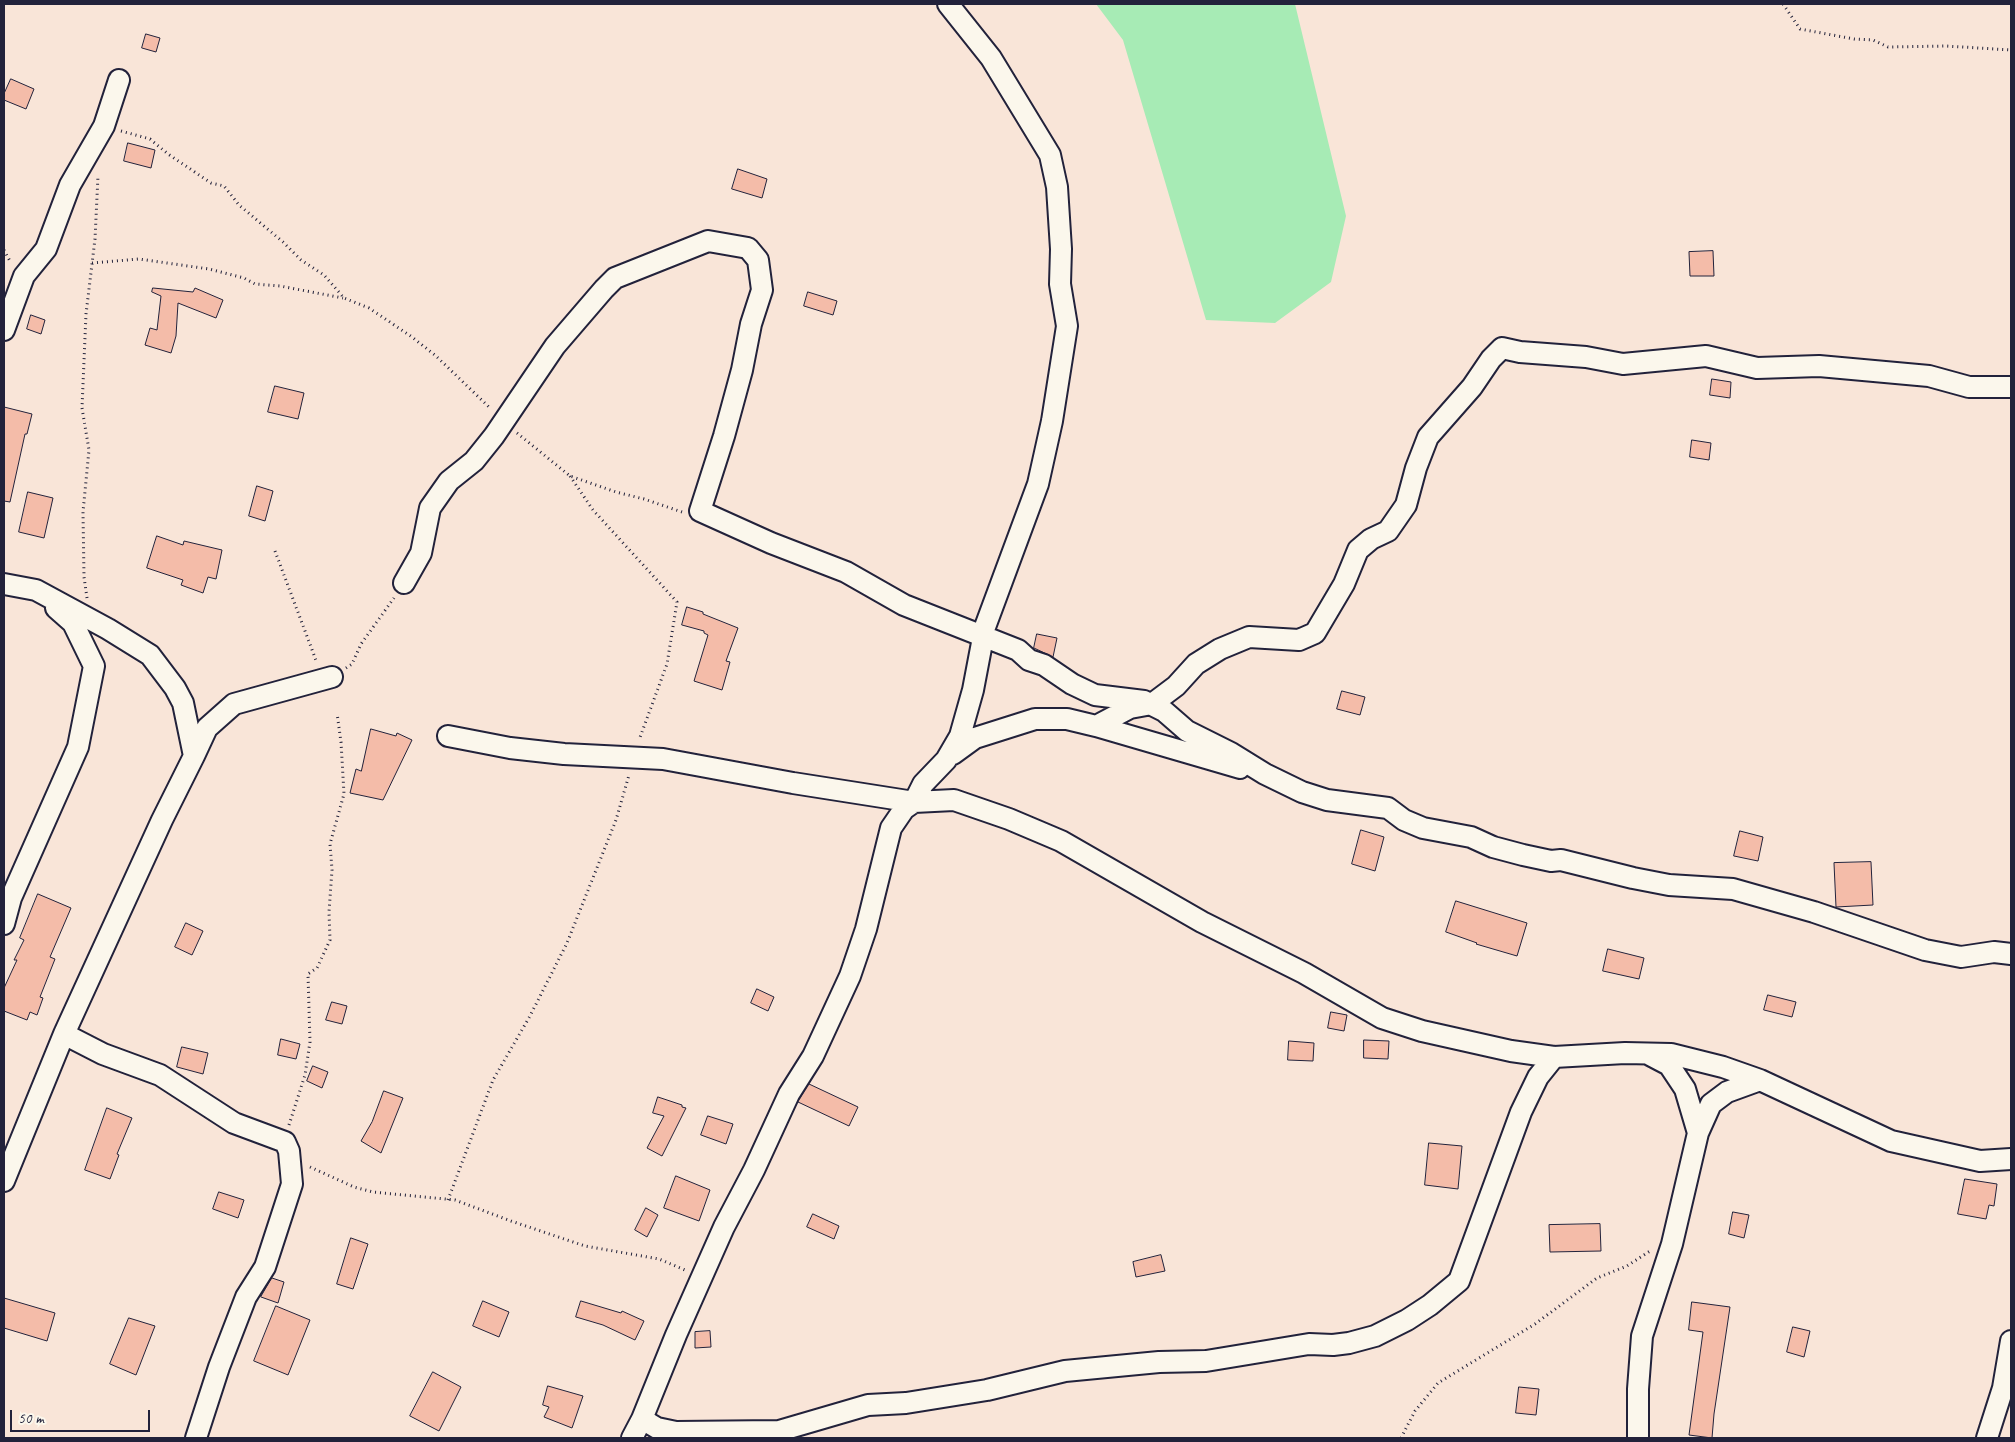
<!DOCTYPE html>
<html>
<head>
<meta charset="utf-8">
<style>
	body { margin:0 }
	#map { position:relative; width:2015px; height:1442px; overflow:hidden; background:#f9e5d8; font-family:Caveat,sans-serif }
	canvas { display:block }
	.frame { position:absolute; inset:0; border:5px solid #22223b; pointer-events:none }
	.scale { position:absolute; left:10px; top:1410px; width:140px; height:22px; box-sizing:border-box; border:2px solid #22223b; border-top:0; padding-left:6px; font-size:15px; line-height:18px; white-space:nowrap; color:#22223b; -webkit-text-stroke:4px #fbf7ec; paint-order:stroke }
</style>
</head>
<body>
<div id="map">
<canvas width="2015" height="1442"></canvas>
<div class="frame"></div>
<div class="scale">50 m</div>
</div>
<script>
const context = document.querySelector('canvas').getContext('2d');
context.lineJoin = 'round';
function fillPath(path, color) {
  context.fillStyle = color;
  context.fill(path, 'evenodd');
}
function stroke(path, color, width, dash) {
  context.strokeStyle = color;
  context.lineWidth = width;
  context.lineCap = dash ? 'butt' : 'round';
  context.setLineDash(dash || []);
  context.stroke(path);
}
fillPath(new Path2D(`
	M1096 4H1295L1346 216 1331 282 1275 323 1206 320 1123 40Z`), '#a7ebb5');
const building = new Path2D(`
	M146 34 160 38 156 52 142 48Z
	M11 79 34 89 26 109 4 100V94Z
	M128 143 155 150 151 168 124 161Z
	M738 169 767 179 762 198 732 189Z
	M1713 251 1714 276H1690L1689 252Z
	M153 288 193 292 195 288 223 300 216 318 178 303 176 336 171 353 145 345 150 328 157 330 161 296 152 292Z
	M808 292 837 301 833 315 804 306Z
	M31 315 45 320 41 334 27 329Z
	M1712 379 1731 382 1730 398 1710 395Z
	M275 386 304 393 298 419 268 412Z
	M4 407 32 414 27 434H25L10 502 4 501Z
	M1692 440 1711 443 1709 460 1690 457Z
	M257 486 273 491 265 521 249 516Z
	M28 492 53 498 44 538 19 532Z
	M157 536 183 545 184 541 222 550 216 579 208 577 203 593 181 585 183 580 147 568Z
	M687 607 703 612V614L738 628 726 661 730 662 722 690 694 681 708 635 704 633V631L682 625Z
	M1037 634 1057 638 1053 657 1034 648Z
	M1342 691 1365 697 1360 715 1337 709Z
	M371 729 396 736 397 733 412 740 383 800 350 793 356 769 361 771Z
	M1361 830 1384 837 1375 871 1352 864Z
	M1740 831 1763 837 1758 861 1734 856Z
	M1871 862 1873 905 1836 907 1834 863Z
	M38 894 71 908 50 957 55 959 40 997 43 998 37 1015 30 1012 27 1020 4 1011V988L17 960H14L24 940 20 938Z
	M1456 901 1527 923 1517 956 1476 944 1477 943 1446 932Z
	M186 923 203 931 192 955 175 947Z
	M1608 949 1644 958 1639 979 1603 971Z
	M757 989 774 997 768 1011 751 1003Z
	M1768 995 1796 1002 1792 1017 1764 1010Z
	M332 1002 347 1006 342 1024 326 1020Z
	M1331 1012 1347 1015 1344 1031 1328 1028Z
	M281 1039 300 1044 296 1059 278 1055Z
	M1364 1040 1389 1041 1388 1059 1364 1058Z
	M1289 1041 1314 1043 1313 1061 1288 1060Z
	M182 1047 208 1053 203 1074 177 1067Z
	M313 1066 328 1072 322 1088 307 1081Z
	M809 1084 858 1107 849 1126 798 1102Z
	M384 1091 403 1098 381 1153 361 1141 372 1122Z
	M658 1097 682 1105V1107L686 1108 662 1156 647 1148 664 1116 653 1113Z
	M107 1108 132 1118 117 1154 119 1155 110 1179 85 1170Z
	M708 1116 733 1124 726 1144 701 1135Z
	M1429 1143 1462 1146 1458 1189 1425 1185Z
	M676 1176 710 1190 699 1221 664 1208Z
	M1965 1179 1997 1184 1994 1206 1989 1205 1986 1219 1958 1214Z
	M219 1192 244 1200 238 1218 213 1209Z
	M646 1208 658 1215 647 1237 635 1230Z
	M1733 1212 1749 1215 1744 1238 1729 1234Z
	M813 1214 839 1226 834 1239 807 1227Z
	M1600 1224 1601 1251 1550 1252 1549 1225Z
	M351 1238 368 1244 353 1289 337 1284Z
	M1161 1255 1165 1271 1136 1277 1133 1262Z
	M272 1278 284 1282 278 1303 261 1297Z
	M4 1298 55 1313 47 1341 4 1328Z
	M483 1301 509 1312 499 1337 473 1326Z
	M581 1301 621 1313 622 1311 644 1321 635 1340 603 1325 576 1317Z
	M1692 1302 1730 1307 1714 1414 1712 1438 1689 1435 1703 1332 1689 1330Z
	M276 1306 310 1320 288 1375 254 1361Z
	M129 1318 155 1326 136 1375 110 1364Z
	M1793 1327 1810 1331 1804 1357 1787 1352Z
	M710 1331 711 1347 695 1348V1332Z
	M433 1372 461 1387 439 1431 410 1416Z
	M548 1386 583 1396 572 1428 544 1417 549 1407 543 1405Z
	M1519 1387 1539 1389 1536 1415 1516 1413Z`);
fillPath(building, '#f4bca9');
stroke(building, '#22223b', 1);
const street = new Path2D(`
	M4 330 24 276 46 249 70 185 104 126 119 80
	M404 583 421 553 430 508 449 481 474 461 494 436 555 346 604 289 615 278 708 241 748 248 758 260 762 290 751 324 742 370 724 436 700 511 771 543 846 572 904 605 1018 650 1029 660 1044 665 1072 684 1095 695 1144 701 1164 711 1187 731 1231 753 1265 774 1302 792 1327 800 1388 808 1404 820 1423 828 1471 837 1493 847 1523 855 1551 861 1561 860 1633 878 1669 885 1733 889 1814 912 1925 950 1961 957 1994 952 2011 954
	M4 584 36 590 108 629 150 655 175 688 183 703 194 756 162 820 64 1034 4 1181
	M1096 726 1240 768
	M448 736 510 748 564 754 663 759 793 783 914 802 923 784 946 760 960 736 973 690 985 627 1038 484 1052 421 1067 326 1060 284 1061 249 1057 187 1050 155 991 58 948 4
	M953 754 975 738 1035 719H1067L1096 726 1130 708 1152 704 1176 686 1196 664 1220 649 1249 637 1299 640 1315 633 1344 584 1358 550 1371 539 1388 531 1406 505 1416 468 1428 437 1472 387 1491 359 1502 348 1520 352 1586 357 1623 364 1706 356 1757 368 1819 366 1929 376 1969 387H2011
	M194 756 207 728 234 704 332 677
	M4 924 11 898 78 747 94 666 73 623 56 608
	M64 1034 103 1054 160 1075 234 1123 285 1142 289 1151 292 1184 265 1267 246 1297 219 1367 196 1438
	M1648 1054 1669 1065 1685 1089 1698 1133
	M642 1419 657 1428 676 1432 779 1431 868 1405 906 1403 987 1390 1065 1371 1159 1362 1206 1361 1309 1344 1333 1345 1349 1343 1375 1336 1407 1320 1430 1305 1459 1281 1521 1112 1538 1077 1554 1057
	M632 1438 642 1419 676 1335 724 1227 754 1170 789 1094 813 1056 850 976 866 929 891 828 904 809 914 802 954 800 1009 819 1061 841 1202 922 1304 973 1382 1018 1422 1031 1511 1051 1554 1057 1625 1053 1671 1054 1723 1067 1760 1080 1891 1141 1980 1161 2011 1159
	M1638 1438V1389L1642 1336 1672 1244 1698 1133 1711 1104 1727 1092 1760 1080
	M1987 1438 2003 1388 2011 1341`);
stroke(street, '#22223b', 24);
stroke(new Path2D(`
	M1783 4 1800 29 1854 39 1873 40 1888 47 1946 46 2011 50
	M121 131 150 139 168 154 211 183 224 186 239 205 283 242 301 260 324 275 344 298 369 308 412 337 436 356 490 408
	M4 250 11 263
	M92 263 139 259 209 269 244 278 255 284 280 286 343 298
	M517 433 570 476 616 492 644 499 682 512
	M570 476 593 510 677 602 667 664 639 740
	M275 551 317 663
	M87 598 84 577 83 512 89 450 82 408 86 314 95 239 98 176
	M346 668 352 664 361 644 394 598
	M289 1125 305 1075 310 1042 308 974 317 968 330 940 329 912 332 870 330 844 344 794 341 742 337 713
	M310 1167 354 1187 373 1192 455 1200 511 1221 585 1246 659 1259 685 1270
	M448 1200 493 1080 530 1016 567 943 616 820 629 775
	M1401 1438 1415 1411 1438 1383 1535 1324 1597 1278 1627 1266 1650 1251`), '#22223b', 3, [1, 4]);
stroke(street, '#fbf7ec', 20);
</script>
</body>
</html>
